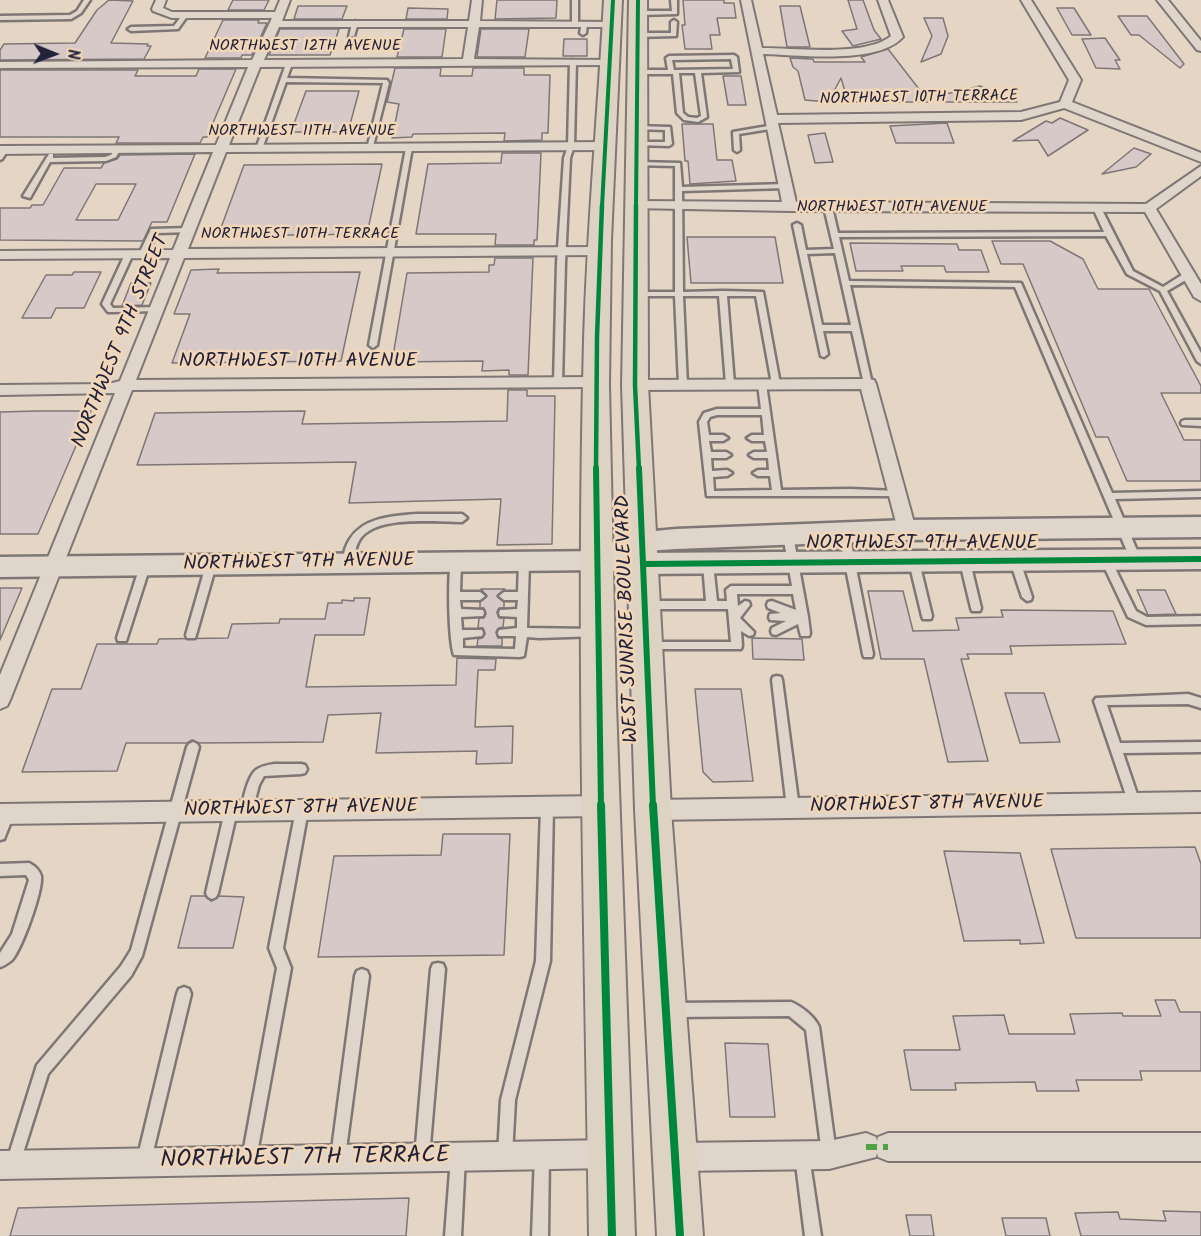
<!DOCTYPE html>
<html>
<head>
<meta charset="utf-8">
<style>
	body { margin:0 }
	#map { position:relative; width:1201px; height:1236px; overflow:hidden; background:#e4d5c5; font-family:Kalam,sans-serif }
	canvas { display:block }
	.north { position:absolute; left:24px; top:24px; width:60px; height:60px; -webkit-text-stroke:4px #f1d6b8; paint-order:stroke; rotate:91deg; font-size:16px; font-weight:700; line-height:24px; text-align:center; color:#22223b }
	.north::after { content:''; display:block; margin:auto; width:21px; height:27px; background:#22223b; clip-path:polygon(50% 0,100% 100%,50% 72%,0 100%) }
</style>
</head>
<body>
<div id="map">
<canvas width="1201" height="1236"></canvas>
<div class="north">N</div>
</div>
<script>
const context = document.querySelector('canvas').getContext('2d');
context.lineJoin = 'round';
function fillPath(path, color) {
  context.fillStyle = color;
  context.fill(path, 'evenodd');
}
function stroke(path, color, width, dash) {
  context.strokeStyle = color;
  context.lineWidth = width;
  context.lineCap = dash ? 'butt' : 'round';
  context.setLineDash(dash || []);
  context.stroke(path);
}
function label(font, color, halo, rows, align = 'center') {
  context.font = font + ' Kalam,sans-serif';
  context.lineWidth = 5;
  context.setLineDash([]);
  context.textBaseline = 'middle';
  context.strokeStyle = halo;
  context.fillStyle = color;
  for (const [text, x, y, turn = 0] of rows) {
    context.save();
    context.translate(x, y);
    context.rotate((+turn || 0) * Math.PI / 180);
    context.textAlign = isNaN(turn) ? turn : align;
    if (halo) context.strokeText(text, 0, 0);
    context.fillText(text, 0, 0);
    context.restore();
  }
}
const building = new Path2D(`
	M109 0 133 1 111 43 148 44 147 46H151L144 59 0 60V50L4 44 75 43 97 10Z
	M233 0H269L264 10H228Z
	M497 0H557L556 18 495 19Z
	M683 0H724V3H734L736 18H717L720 35H710L712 49H685L682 25H685Z
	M848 0H863L874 30 881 39 853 46 842 31 857 29Z
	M298 6H347L342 19H294Z
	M780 6H800L810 47H787Z
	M408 8 448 9 447 19H406Z
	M1057 8H1074L1091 35H1072Z
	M1118 16H1147L1184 64 1180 68 1139 35H1131Z
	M924 18H943L948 36 941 54 921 62 932 36Z
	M223 20H259L258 23H267L252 55H242L241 58H205Z
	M280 29H339L330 55H269Z
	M404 29H446L442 57H397Z
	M481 29H529L525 57H477Z
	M1105 38 1120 60H1115L1120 69 1096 68 1082 39Z
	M564 39H587V56H563Z
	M888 49 929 102H848L841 78 828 102 805 100 798 71 793 67 790 58 813 59 814 62H865L861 57Z
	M395 68H441L440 76H472L473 68H524V75H550L548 133H542V140L504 141 505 133 413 134 412 137 392 138 399 104 387 102Z
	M199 69H236L207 137H203L200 143H116L119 137H0V70H138L135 76H196Z
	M723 76H741L746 105H728Z
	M980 86 1017 102H942V95Z
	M306 91H359L348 132H291Z
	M1060 118 1088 130 1048 156 1038 140 1013 141 1046 121 1052 123Z
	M947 123 954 143H896L890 126Z
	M682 124H713L717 160H732L736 181 690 184 688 161H685Z
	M825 133 833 162 815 163 808 135Z
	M1134 148 1151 154 1136 167 1102 174Z
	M502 153H541L537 240H534V245H495L496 234H416L428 164 501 163Z
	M195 154 167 222H152L143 241 0 240V208H30L32 205H43L64 168H101L104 163 117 159 120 155ZM96 184H136L118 220H76Z
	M382 164 367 234 218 236 244 165Z
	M687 237H775L783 283H691Z
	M992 241H1050L1083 259 1098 289H1149L1201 386V393H1161L1184 440H1201V481H1127L1108 437H1096L1023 264H1001Z
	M850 243 957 244 959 250H981L989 272H946L944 266H901L903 271H856Z
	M495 258H533L528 375H509V370L482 371 483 361 392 362 407 273 489 272V265H494Z
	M219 269 217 273 360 272 341 361 172 363 190 314H174L191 270Z
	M74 272H101L84 308H56L51 318H22L46 275H72Z
	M131 283H151L142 305 122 306Z
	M508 390H527V396H555L552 544 497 545 501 499 349 503 356 462 137 465 155 413 305 411 302 424 507 421Z
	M37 411H91L38 534H0V412Z
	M0 588H22L0 640Z
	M481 589H505L497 596 504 602V608H499L497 612 499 618H504L503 627 499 628 496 632 498 638H502V646H477L478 639 482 638 485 634 483 628H478L479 618H484L486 614 484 608H480V602L487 596Z
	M1137 590H1165L1176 614 1148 615Z
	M868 591H903L913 631 959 630 956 618 1003 617 1001 610 1113 611 1126 644 1010 646 1012 654H967L969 659H961L988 761 948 762 924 659H881Z
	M354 598H370L364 635H315L306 687 456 685 457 658 496 659 495 670H478L475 727 513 726 512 763 476 764 477 751 376 753 381 713 328 715 323 742 199 743 192 740 187 743H126L117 771 22 772 52 689H81L97 644H157L159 639 228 638 232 624 279 623 280 619H325L328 603H342V600L354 601Z
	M752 638 802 639 804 660 753 659Z
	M695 689H741L753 781 713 782 703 772Z
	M1005 693H1044L1060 742 1020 743Z
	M443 834H510L504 955 318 957 334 856 441 855Z
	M1195 847 1201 864V938H1076L1051 849Z
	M944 851 1020 853 1044 943 1020 944V940L964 941Z
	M191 896H205L211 901 219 896 244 897 233 948H178Z
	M1155 1000H1175L1180 1012H1201V1071H1140L1142 1080H1076L1079 1091H1037L1035 1082 955 1083 956 1090H911L904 1050H960L953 1016 1004 1015 1009 1034H1075L1070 1014 1122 1013 1123 1016H1161Z
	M725 1043 768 1044 775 1117H730Z
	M409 1198 406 1236H10L18 1208Z
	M1163 1211 1201 1212V1236H1081L1075 1213 1118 1212 1120 1219 1166 1221Z
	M906 1215H931L934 1236H910Z
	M1002 1218H1046L1050 1236H1006Z`);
fillPath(building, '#d8c9c9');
stroke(building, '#7e7775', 1.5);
const lane = new Path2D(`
	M84 0H90L81 13 71 19 0 20V16L70 15 77 11Z
	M572 0H578V24L575 26 572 24Z
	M671 0H677V14L638 15 635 13 638 11H672Z
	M183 14 188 15 178 29 131 31 128 29 131 27 174 26Z
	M674 20 677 22 676 36 637 37 634 35 637 33H671V22Z
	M355 21 358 23 354 36 349 37 352 23Z
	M582 23 587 24 586 33 583 35 580 33Z
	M734 55 737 57 739 72 701 73 707 117 698 122 684 120 677 113 673 74H637L634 72 637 70H668L666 58 669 56ZM731 59 733 69 674 70 672 60ZM679 73H695L701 116 697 118 688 117 683 113Z
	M573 60 576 62 574 146 570 158 565 263 562 383 558 386 554 383 557 263 564 158 568 146 570 62Z
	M289 62 292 64 287 78 387 80 389 83 372 150 367 149 383 83 286 82 262 149 257 150 256 149 286 64Z
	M774 125 777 127 776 128 739 134 740 150 737 152 734 150 733 132Z
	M634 126 670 127 672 144 669 146 634 145V143L636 142H665V130L636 129 633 127Z
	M409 146 412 148 377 345 373 348 369 345 406 148Z
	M117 148 120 150 116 157 106 161 50 162 30 198 23 196 49 154H53V158L105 157 111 155 115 149Z
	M3 149 8 150 2 159 0 160V152Z
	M636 162 680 163 682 187 786 184 790 186 786 188 682 191 683 292 723 291 763 292 780 384 779 386H773L772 384 756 296H727L734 384 730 387 726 384 719 296H683L687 385 683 388 679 385 675 296H635L631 294 635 292H675V166L634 165V163Z
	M825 205 832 207 838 233 1104 232 1093 208 1097 206 1101 208 1133 271 1163 287 1185 273H1191V277L1167 291 1201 353V364L1197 361 1160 291 1127 274 1106 236 839 237 849 281 1021 283 1112 493 1201 491V497L1115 499 1141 560 1136 564 1132 563 1015 287 850 285 872 384 868 387 864 384 852 331H823L828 354 824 357 821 356 793 225 797 223 801 225 806 250 834 249 824 207ZM835 253 851 325H822L807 254Z
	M189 228 193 230 192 232 157 233 146 256 139 254 151 229Z
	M126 252 133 254 110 304 113 308 158 307 162 309 161 311 111 312H108L102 304Z
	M762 381 766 384 781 490 850 489 897 491 902 494 900 496H707L699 422 704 413 717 409H761L758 384ZM717 415H762L764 435H752L747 438 752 441H765L767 452H754L749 455 754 458H768L769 470H758L753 473 758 476H770L772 490 714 491 713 477 727 476 732 473 727 470 712 471 711 458H726L731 455 726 452H711L709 441H723L728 438 723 435H709L707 422 710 417Z
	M1185 420H1201V426L1182 425 1181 423 1182 421Z
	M417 514H462L467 518 462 522C435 522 377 515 360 539 354 548 355 557 352 566H344C342 557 345 547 350 539 364 517 393 516 417 514Z
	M844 529 849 533 873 654 872 657H864L863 654 839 533Z
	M788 531 793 535 808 617 810 633 809 636H801L798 624 776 635 772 634 771 631 772 628 786 621 770 620 769 617 770 614 781 613 768 608 767 605 768 602 772 601 796 610 793 594H737L738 606 745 601 749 602 750 605 740 618 754 632 753 635 749 636 741 631 742 646 741 649H646L645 646 646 643 650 642H731L728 609H648L644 608 643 605 644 602 648 601H706L703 564 708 560 713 564 717 601H727L726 590 731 586H792L783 535Z
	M1106 556 1111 560 1136 611 1147 617 1201 616V624L1146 625 1128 617 1101 560Z
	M524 557 529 561 527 628 594 629 598 630 599 633 598 636 539 638 527 637 524 656 520 657 454 655C449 641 447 574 452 559H460L461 562 460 592H480L485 596 480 600H460L461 609 483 610 484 613 483 616 461 617 462 630H482L483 633 482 636 463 638V648L515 649 516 636H499L498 633 499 630 517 628V617L500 616 499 613 500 610 517 609 518 600H504L499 596 504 592H518L519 561Z
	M1015 557 1020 561 1032 597 1031 600 1027 601 1022 597 1010 561Z
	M914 558 919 562 932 616 931 619H923L922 616 909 562Z
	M965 558 970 562 981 608 980 611H972L971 608 960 562Z
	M211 561 216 565 196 635 195 638H187L186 635 206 565Z
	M145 562 150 566 127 638 126 641H118L117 638 140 566Z
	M777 676 781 677 782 680 799 808 797 812 793 813 789 812 787 808 772 680 773 677Z
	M1188 694 1201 698V708L1188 704 1107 705 1120 743 1201 742V752L1123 753 1140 803 1138 807 1134 808 1130 807 1094 701 1096 698Z
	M193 742 197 744 199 747 142 956 131 976 48 1074 18 1169 13 1171 8 1169 6 1164 37 1065 121 966 131 950 187 747 189 744Z
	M274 764H301L305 765 307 769 305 773 301 774 264 776 259 785 251 815 247 816 243 815C240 806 248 776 256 770 261 766 268 765 274 764Z
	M547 802 551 803 553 807 550 961 515 1100 512 1156 510 1161 505 1163 500 1161 498 1156 501 1100 536 961 541 807 543 803Z
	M302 805 306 806 308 810 283 948 291 968 256 1159 254 1164 249 1166 244 1164 242 1159 277 968 269 948 296 810 298 806Z
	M231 806 235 807 237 811 218 893 216 897 212 899 208 897 206 893 225 811 227 807Z
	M8 809 12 810 14 814 4 839 0 840V819L4 810Z
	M29 863C35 866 39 870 41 876 43 891 22 948 12 960 8 963 4 966 0 967V953L12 934 29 880 26 875 0 876V864Z
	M438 963 443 964 445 969 429 1157 427 1162 422 1164 417 1162 415 1157 431 969 433 964Z
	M362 969 367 971 369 976 345 1157 343 1162 338 1164 333 1162 331 1157 355 976 357 971Z
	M184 987 189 989 191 994 151 1160 149 1165 144 1167 139 1165 137 1160 177 994 179 989Z
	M791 1002C801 1006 815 1017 819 1027L836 1154 834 1159 829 1161 824 1159 822 1154 806 1030 789 1016 672 1017 667 1015 665 1010 667 1005 672 1003Z
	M542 1148 547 1150 549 1155 548 1236H532L535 1155 537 1150Z
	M802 1149 807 1151 809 1156 821 1236H805L795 1156 797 1151Z
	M458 1151 463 1153 465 1158 461 1236H445L451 1158 453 1153Z`);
const street = new Path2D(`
	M156 0H166L163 8 172 12H275L280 0H290L282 21H469L472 0H482L480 21 616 22V26L612 27H479L474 59 613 60 615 62 609 65 260 67 229 145 605 142 611 146 605 150 226 152 188 249 599 247 606 251 599 255 184 258 136 380 596 377 602 378 604 382 602 386 596 387 132 390 10 700 7 706 0 709V675L115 393 0 395V385L108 384 120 381 170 258 0 259V251L173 250 213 152 0 154V146L216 145 248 67 0 68V62L252 60 272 18H172L153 11 152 9ZM279 27H468L463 59 264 60Z
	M741 0H751L762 48C795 48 866 57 891 36L878 0H888L903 37C878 65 799 55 763 54L777 115 1021 112 1060 102 1069 80 1021 0H1031L1081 80 1072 102 1201 153V162L1064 108 1021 120 778 123 796 202 1146 204 1201 166V176L1156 209 1201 284V301L1194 297 1145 212 790 211 631 208 629 205 636 201 782 202Z
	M1157 0H1168L1201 41V51L1197 50Z
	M868 379 874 380 876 384 916 530 913 535 907 537 901 535 898 530 861 389 635 390 629 389 627 385 629 381 635 380Z
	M1201 792V812L653 820 645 817 642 810 645 803 653 800Z
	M602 796 610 799 613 806 610 813 602 816 0 824V804Z
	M866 1133 876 1137 877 1141 878 1137 888 1133H1201V1161H888L878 1157 877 1153 876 1157 829 1169 676 1171 666 1167 662 1157 666 1147 676 1143 829 1141Z
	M610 1140 620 1144 624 1154 620 1164 610 1168 0 1179V1151Z`);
const secondary = new Path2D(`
	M1201 517V537L907 540 676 549 645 551 639 553 1201 549V569L643 574 597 570 0 577V557L608 551 611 543C635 533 650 531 676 529L907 520Z`);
const primary = new Path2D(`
	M604 0H622L611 240 609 385 616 704 635 1236H589C585 938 576 639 584 341 587 227 598 114 604 0Z
	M629 0H647L648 385 671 810 703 1236H657L635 810 622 385Z`);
stroke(lane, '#7e7775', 5);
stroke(street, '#7e7775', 4);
stroke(secondary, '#7e7775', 5);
stroke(primary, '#7e7775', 4);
fillPath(lane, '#dfd5ca');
fillPath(street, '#dfd5ca');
fillPath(secondary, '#dfd5ca');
fillPath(primary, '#ded3c2');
stroke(new Path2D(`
	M866 1147H888`), '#50a245', 6, [11, 6]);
stroke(new Path2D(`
	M602 207 613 0
	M636 207 638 0`), '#00873e', 4);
stroke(new Path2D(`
	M636 205 635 385 639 470
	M596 470 597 337 602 205`), '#00873e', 4.5);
stroke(new Path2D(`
	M596 468 601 806
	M639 468 653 806
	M643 564 1201 559`), '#00873e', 6);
stroke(new Path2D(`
	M601 805 612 1236
	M653 805 680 1236`), '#00873e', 8);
label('16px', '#22223b', '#f1d6b8', [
	["NORTHWEST 12TH AVENUE",305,47],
	["NORTHWEST 10TH TERRACE",919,99,-1],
	["NORTHWEST 11TH AVENUE",302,132],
	["NORTHWEST 10TH AVENUE",892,208],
	["NORTHWEST 10TH TERRACE",300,235]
]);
label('20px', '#22223b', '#f1d6b8', [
	["NORTHWEST 9TH STREET",122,342,-68],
	["NORTHWEST 10TH AVENUE",298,363],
	["NORTHWEST 9TH AVENUE",922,545],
	["NORTHWEST 9TH AVENUE",299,564,-1],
	["WEST SUNRISE BOULEVARD",629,619,-92],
	["NORTHWEST 8TH AVENUE",927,806,-1],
	["NORTHWEST 8TH AVENUE",301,810,-1]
]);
label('24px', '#22223b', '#f1d6b8', [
	["NORTHWEST 7TH TERRACE",305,1160,-1]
]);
</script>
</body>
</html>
